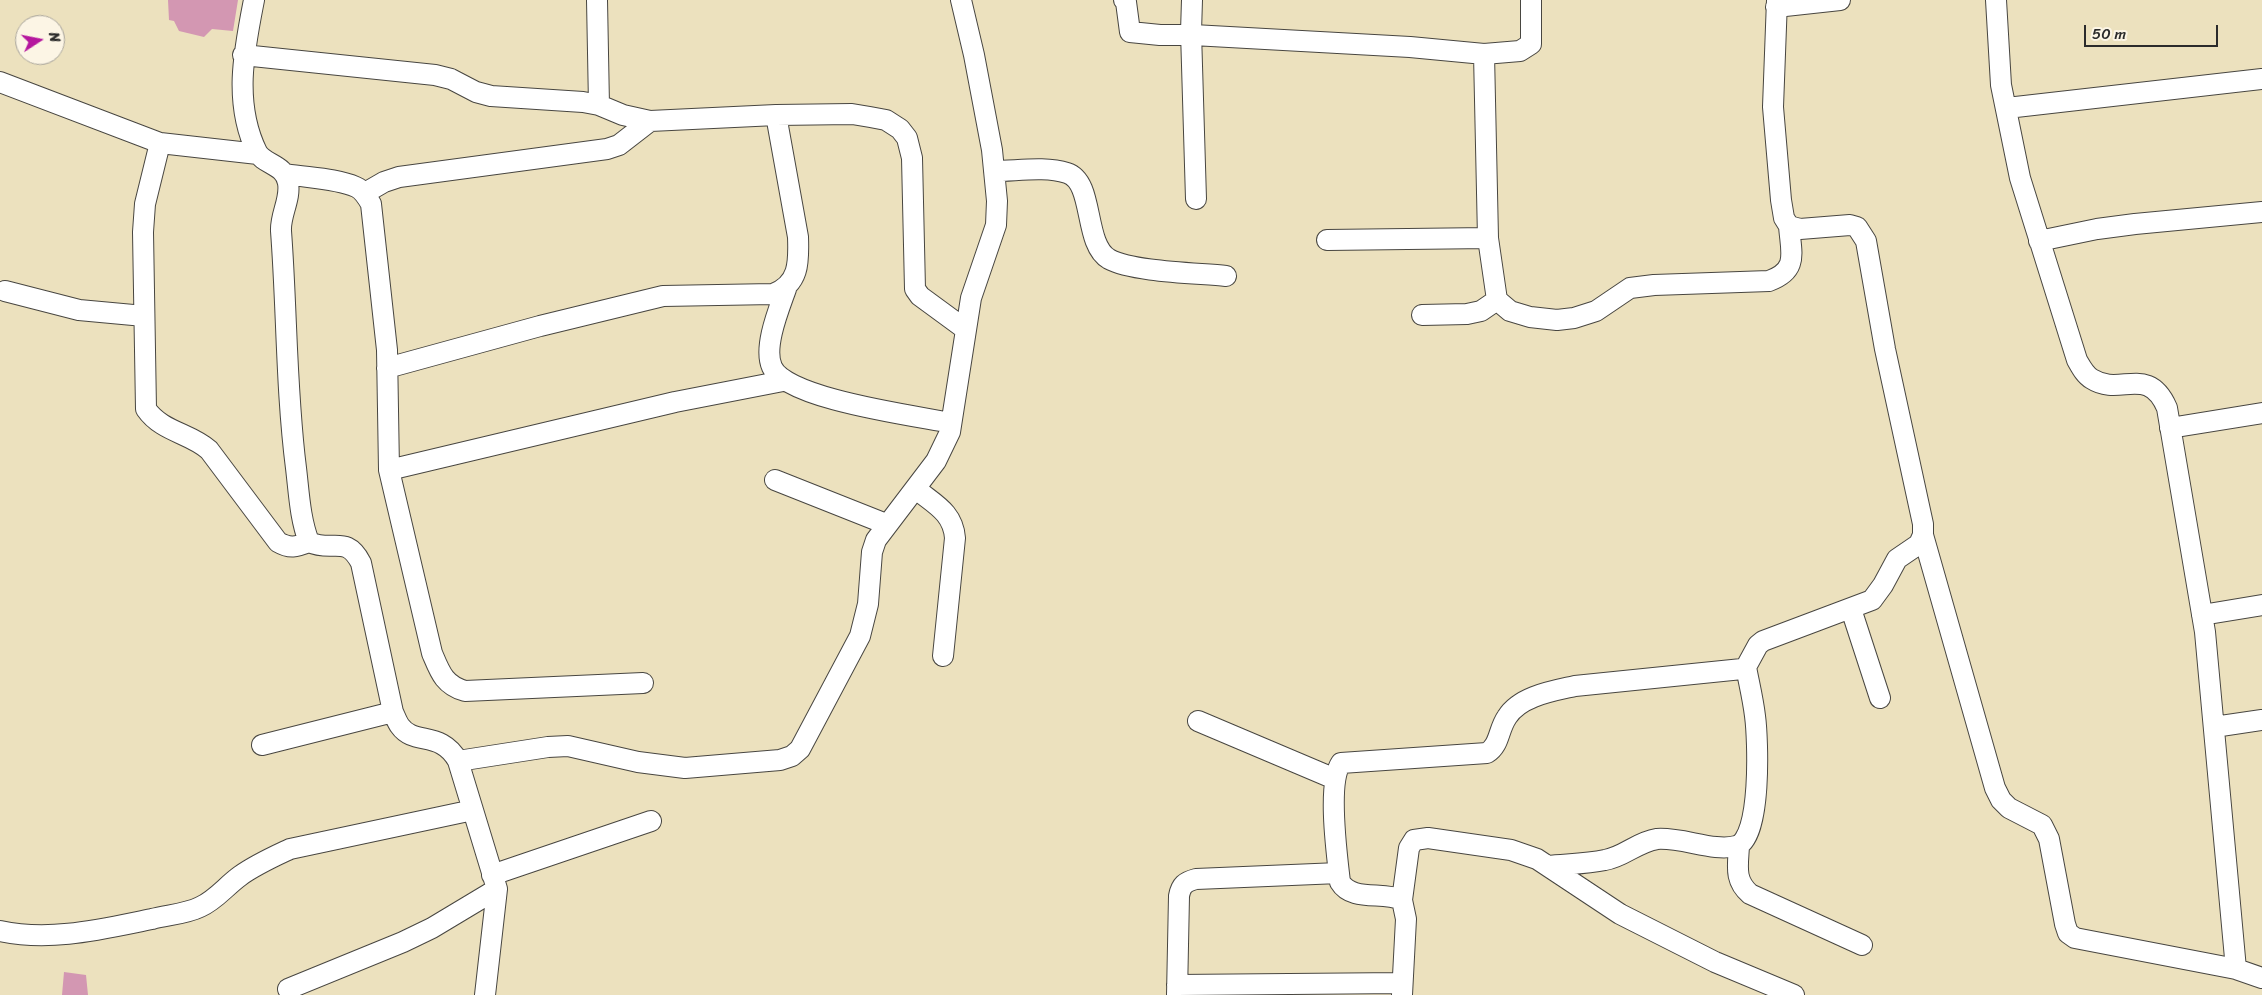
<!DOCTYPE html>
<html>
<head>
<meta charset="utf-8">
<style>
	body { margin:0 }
	#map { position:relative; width:2262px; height:995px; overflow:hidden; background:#ece1be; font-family:Sriracha,sans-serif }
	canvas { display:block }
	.north { position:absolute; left:15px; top:15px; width:50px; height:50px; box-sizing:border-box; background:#fcf5e5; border:1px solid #a8a49b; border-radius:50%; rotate:79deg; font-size:14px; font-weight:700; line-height:20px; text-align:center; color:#2b2b2b }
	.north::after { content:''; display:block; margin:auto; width:18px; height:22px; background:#b5179e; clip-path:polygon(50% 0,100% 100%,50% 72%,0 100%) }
	.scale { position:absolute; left:2084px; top:25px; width:134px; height:22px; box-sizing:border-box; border:2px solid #2b2b2b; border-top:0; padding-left:6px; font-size:15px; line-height:18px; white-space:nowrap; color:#2b2b2b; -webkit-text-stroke:4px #fcf5e5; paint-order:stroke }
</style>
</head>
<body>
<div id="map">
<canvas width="2262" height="995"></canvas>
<div class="north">N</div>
<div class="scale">50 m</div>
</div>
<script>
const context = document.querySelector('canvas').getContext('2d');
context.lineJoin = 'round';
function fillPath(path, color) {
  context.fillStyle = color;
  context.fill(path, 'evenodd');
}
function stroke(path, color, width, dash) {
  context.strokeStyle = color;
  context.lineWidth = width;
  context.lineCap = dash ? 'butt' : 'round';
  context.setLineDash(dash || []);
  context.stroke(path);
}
fillPath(new Path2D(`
	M168 0H238L233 31 212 29 204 37 179 31 174 21 169 20Z
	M64 972 86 975 88 995H62Z`), '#d397b2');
const minor = new Path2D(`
	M254 0C244 51 233 103 257 152 264 165 285 164 288 183 291 199 280 215 281 231 287 310 286 390 296 468 299 493 300 519 309 542 333 553 346 534 361 563L393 712C395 716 397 722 400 726 414 746 441 730 458 761L497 889 485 995
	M597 0 599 105
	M1124 0 1126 2 1130 32 1160 35H1193L1410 47 1484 54 1520 51 1531 44V0
	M1192 0 1191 32 1196 199
	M1996 0 2001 85 2020 178 2077 360C2081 367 2085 375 2092 379 2120 397 2148 364 2167 408L2205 632 2236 969
	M1776 7 1840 0
	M1484 54 1488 238 1497 300 1510 311 1530 317 1557 320 1574 318 1596 311 1630 288 1654 285 1769 281C1799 270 1791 253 1789 226
	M243 55 435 75 451 79 476 92 491 96 583 102 599 105 623 115 650 121 776 115 852 114 870 117 886 120 900 129 907 138 912 158 915 289 920 296 965 329
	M0 82 160 143 258 154
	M2007 108 2262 79
	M160 143 145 204 143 232 146 409C162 432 190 433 209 450L278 542C290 549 296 547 309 542
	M994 171C1017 171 1045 166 1067 173 1095 182 1083 244 1109 259 1133 272 1197 273 1226 276
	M286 174C308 178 335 178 356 187 363 190 367 197 371 204L387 350 389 470 675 402 783 381
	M365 193 384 182 399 177 607 149 619 145 650 121
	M1327 240 1488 238
	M2039 241 2097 229 2135 224 2262 212
	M786 289C779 309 763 347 772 367 785 399 917 416 951 423
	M5 291 79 310 144 316
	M1422 315 1467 314 1481 311 1497 300
	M387 368 540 326 663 296 773 294C799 284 799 263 798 237L776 115
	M2170 428 2262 413
	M389 470 432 653C440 672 444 685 465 691L643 683
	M775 480 886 524
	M916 489C934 504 953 512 955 538L943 656
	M1923 535 1995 788 2001 800 2009 808 2042 825 2049 839 2065 924 2068 933 2075 938 2236 969 2262 978
	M1851 609 1880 698
	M2202 615 2262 605
	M1198 721 1335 779
	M2214 727 2262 720
	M262 745 393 712
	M458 761 548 747 568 746 638 762 685 768 780 760 792 756 800 749 860 636 868 604 872 552 876 540 936 461 950 432 971 298 996 225 997 201 992 150 974 55 961 0
	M1739 846C1738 866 1734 880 1750 894L1862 945
	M1548 866C1566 864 1586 864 1605 860 1624 857 1637 842 1657 839 1682 837 1714 852 1736 846 1762 840 1758 738 1755 716 1753 699 1749 683 1746 667
	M492 875 651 821
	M1402 900 1409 848 1414 840 1428 838 1511 850 1537 859 1620 914 1715 962 1794 995
	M0 931C51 942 102 929 152 919 167 915 186 914 200 907 216 900 226 886 240 876 255 865 273 857 290 849L473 810
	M1177 985 1402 983
	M288 989 403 942 432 928 497 889
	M1177 995 1179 896C1181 885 1185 882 1196 879L1339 873
	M1402 995 1406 919 1402 900C1383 891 1352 902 1340 882 1337 856 1327 783 1341 763L1487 753C1500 745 1498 730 1507 717 1520 696 1553 691 1575 686L1742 669 1746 667 1758 645 1763 641 1872 600 1883 585 1897 559 1919 544 1923 535V524L1885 349 1866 241 1857 227 1850 225 1800 229 1789 226 1784 218 1781 200 1773 107 1777 0`);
stroke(minor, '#484641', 22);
stroke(minor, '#fff', 20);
</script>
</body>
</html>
